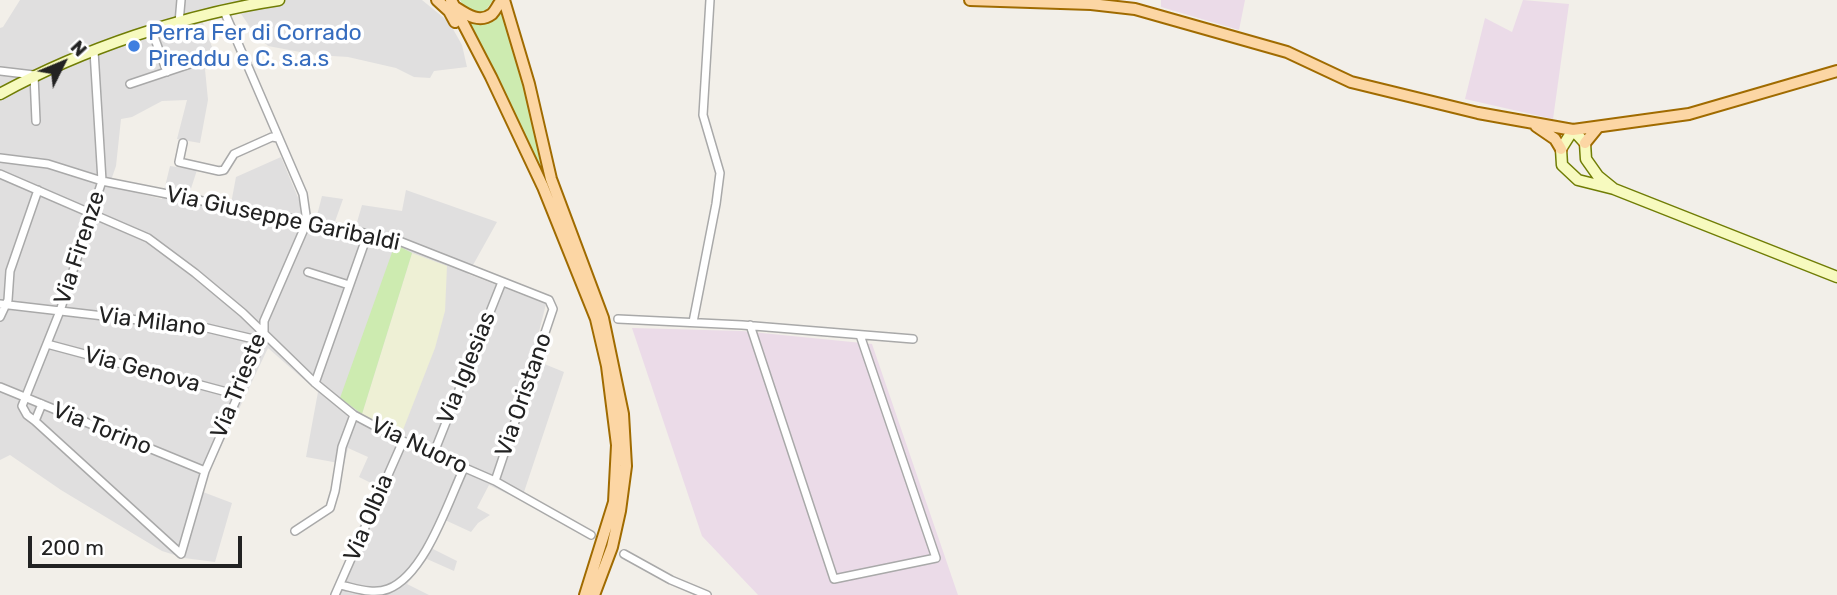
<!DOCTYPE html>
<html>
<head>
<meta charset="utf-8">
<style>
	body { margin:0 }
	#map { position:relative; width:1837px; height:595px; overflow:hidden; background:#f2efe9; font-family:Rubik,sans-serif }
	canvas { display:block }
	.north { position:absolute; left:28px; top:28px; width:70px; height:70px; -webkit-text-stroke:5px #fff; paint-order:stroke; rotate:47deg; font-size:19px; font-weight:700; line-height:28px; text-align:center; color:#222 }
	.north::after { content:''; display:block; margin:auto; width:24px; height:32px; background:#222; clip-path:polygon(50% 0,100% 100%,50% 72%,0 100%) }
	.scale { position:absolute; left:28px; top:536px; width:214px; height:32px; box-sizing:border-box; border:4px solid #222; border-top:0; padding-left:9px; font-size:21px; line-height:24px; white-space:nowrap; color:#222; -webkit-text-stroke:5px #fff; paint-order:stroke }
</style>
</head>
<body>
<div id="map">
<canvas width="1837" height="595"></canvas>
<div class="north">N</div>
<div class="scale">200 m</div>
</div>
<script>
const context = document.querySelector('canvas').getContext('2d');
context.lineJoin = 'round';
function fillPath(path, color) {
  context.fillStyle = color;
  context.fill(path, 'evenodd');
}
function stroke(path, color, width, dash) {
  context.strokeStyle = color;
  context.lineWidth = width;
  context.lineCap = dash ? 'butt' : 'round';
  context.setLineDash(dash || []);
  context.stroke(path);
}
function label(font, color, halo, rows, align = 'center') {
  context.font = font + ' Rubik,sans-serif';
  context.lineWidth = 7;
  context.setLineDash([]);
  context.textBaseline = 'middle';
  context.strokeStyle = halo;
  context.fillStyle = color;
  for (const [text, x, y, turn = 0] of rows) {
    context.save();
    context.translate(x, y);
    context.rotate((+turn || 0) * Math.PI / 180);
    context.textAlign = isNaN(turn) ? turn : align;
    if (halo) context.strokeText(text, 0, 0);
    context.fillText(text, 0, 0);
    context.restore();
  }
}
fillPath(new Path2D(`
	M20 0H422L449 22 462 45 467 67 434 71 430 78 414 77 396 68 348 57 316 55 268 46 252 30 235 5 199 12 218 63 205 69 208 100 200 143 177 139 187 100 162 101 132 117 121 119 116 166 109 186 162 199 170 166 197 170 186 204 230 209 236 177 281 157 304 212 300 225 314 227 322 196 343 199 332 230 353 236 362 205 402 211 406 190 497 222 468 274 546 304 532 359 564 372 524 492 520 500 489 485 477 508 490 515 478 523 471 532 445 520 431 548 457 561 454 571 427 559 407 584 429 595H330L379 487 359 477 368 457 348 448 344 464 306 457 318 392 268 348 209 472 203 492 232 503 215 562 184 558 162 551 61 490 10 455 0 460V28L3 27Z`), '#e0dfdf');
fillPath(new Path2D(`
	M1161 0H1245L1239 30 1161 7Z
	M1523 0 1569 4 1553 119 1465 99 1485 18 1512 32Z
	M632 328 742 331 872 344 958 595H758L702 536Z`), '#ebdbe8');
fillPath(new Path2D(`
	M412 253 447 266 445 311 435 348 401 435 362 414Z`), '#eef0d5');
fillPath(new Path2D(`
	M460 0H493L486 10C475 15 465 10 460 0Z
	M504 7 515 40 544 178 507 97 466 19Z
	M395 244 412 253 362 414 340 398Z`), '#cdebb0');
const street = new Path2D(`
	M179 23 181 0
	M152 31 167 72
	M0 71 34 75 36 121
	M130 84 199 61
	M183 143 179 162 219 171 224 170 234 154 272 137 278 138
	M0 158 48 164 102 181 394 239 549 300 553 309 495 481
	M0 174 148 238 195 273 243 313 315 383 354 415 403 441 495 481 591 535
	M308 272 349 285
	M0 304 207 328 262 341
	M0 317 8 300 10 271 38 190
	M618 319 742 325 913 339
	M693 322 716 204 720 173 703 115 710 0
	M750 325 834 579 936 558 860 335
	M47 344 238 395
	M315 383 368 233
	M0 387 205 471
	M42 404 35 421 27 415 22 406 60 311 102 181 94 51
	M35 421 181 554 205 471 262 341 264 335V321L307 222 303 194 224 11
	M433 455 502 282
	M295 531 330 508 335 491 342 447 354 415
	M624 554 671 580 707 595
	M340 585C355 588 373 595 388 589 425 575 448 502 464 468
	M335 595 403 441`);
const secondary = new Path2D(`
	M0 94C82 49 186 14 279 0
	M1614 189 1598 176 1586 159 1585 143 1573 130 1561 149 1562 165 1578 180 1614 189 1837 277`);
const primary = new Path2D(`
	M437 0 449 11 455 22
	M451 0 491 77 543 187 596 319 607 366 617 445 614 502 585 595
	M504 0 529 84 551 179 603 318 623 414 626 466 620 511 612 547 594 595
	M970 0 1091 4 1135 9 1287 52 1351 82 1478 113 1573 130 1689 114 1837 71
	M455 7C466 14 479 24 492 14 496 10 498 4 502 0
	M1536 126 1555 139 1561 149
	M1585 143 1598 127`);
stroke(street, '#a9a9a9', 10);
stroke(secondary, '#707d05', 13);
stroke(primary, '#a06b00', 14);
stroke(street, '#fff', 7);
stroke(secondary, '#f7fabf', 10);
stroke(primary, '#fcd6a4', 10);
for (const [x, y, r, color] of [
	[134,46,7,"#3f7fe0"]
]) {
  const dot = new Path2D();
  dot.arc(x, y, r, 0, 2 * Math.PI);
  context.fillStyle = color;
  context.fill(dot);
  stroke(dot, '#fff', 2.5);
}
label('23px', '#366cbe', '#fff', [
	["Perra Fer di Corrado",148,33],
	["Pireddu e C. s.a.s",148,59]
], 'left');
label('23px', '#222', '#fff', [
	["Via Giuseppe Garibaldi",283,219,12],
	["Via Firenze",80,248,-72],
	["Via Milano",152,322,7],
	["Via Iglesias",467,368,-68],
	["Via Genova",142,370,15],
	["Via Trieste",239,386,-68],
	["Via Oristano",524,395,-71],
	["Via Torino",102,429,22],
	["Via Nuoro",419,446,25],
	["Via Olbia",369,518,-67]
]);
</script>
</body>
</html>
